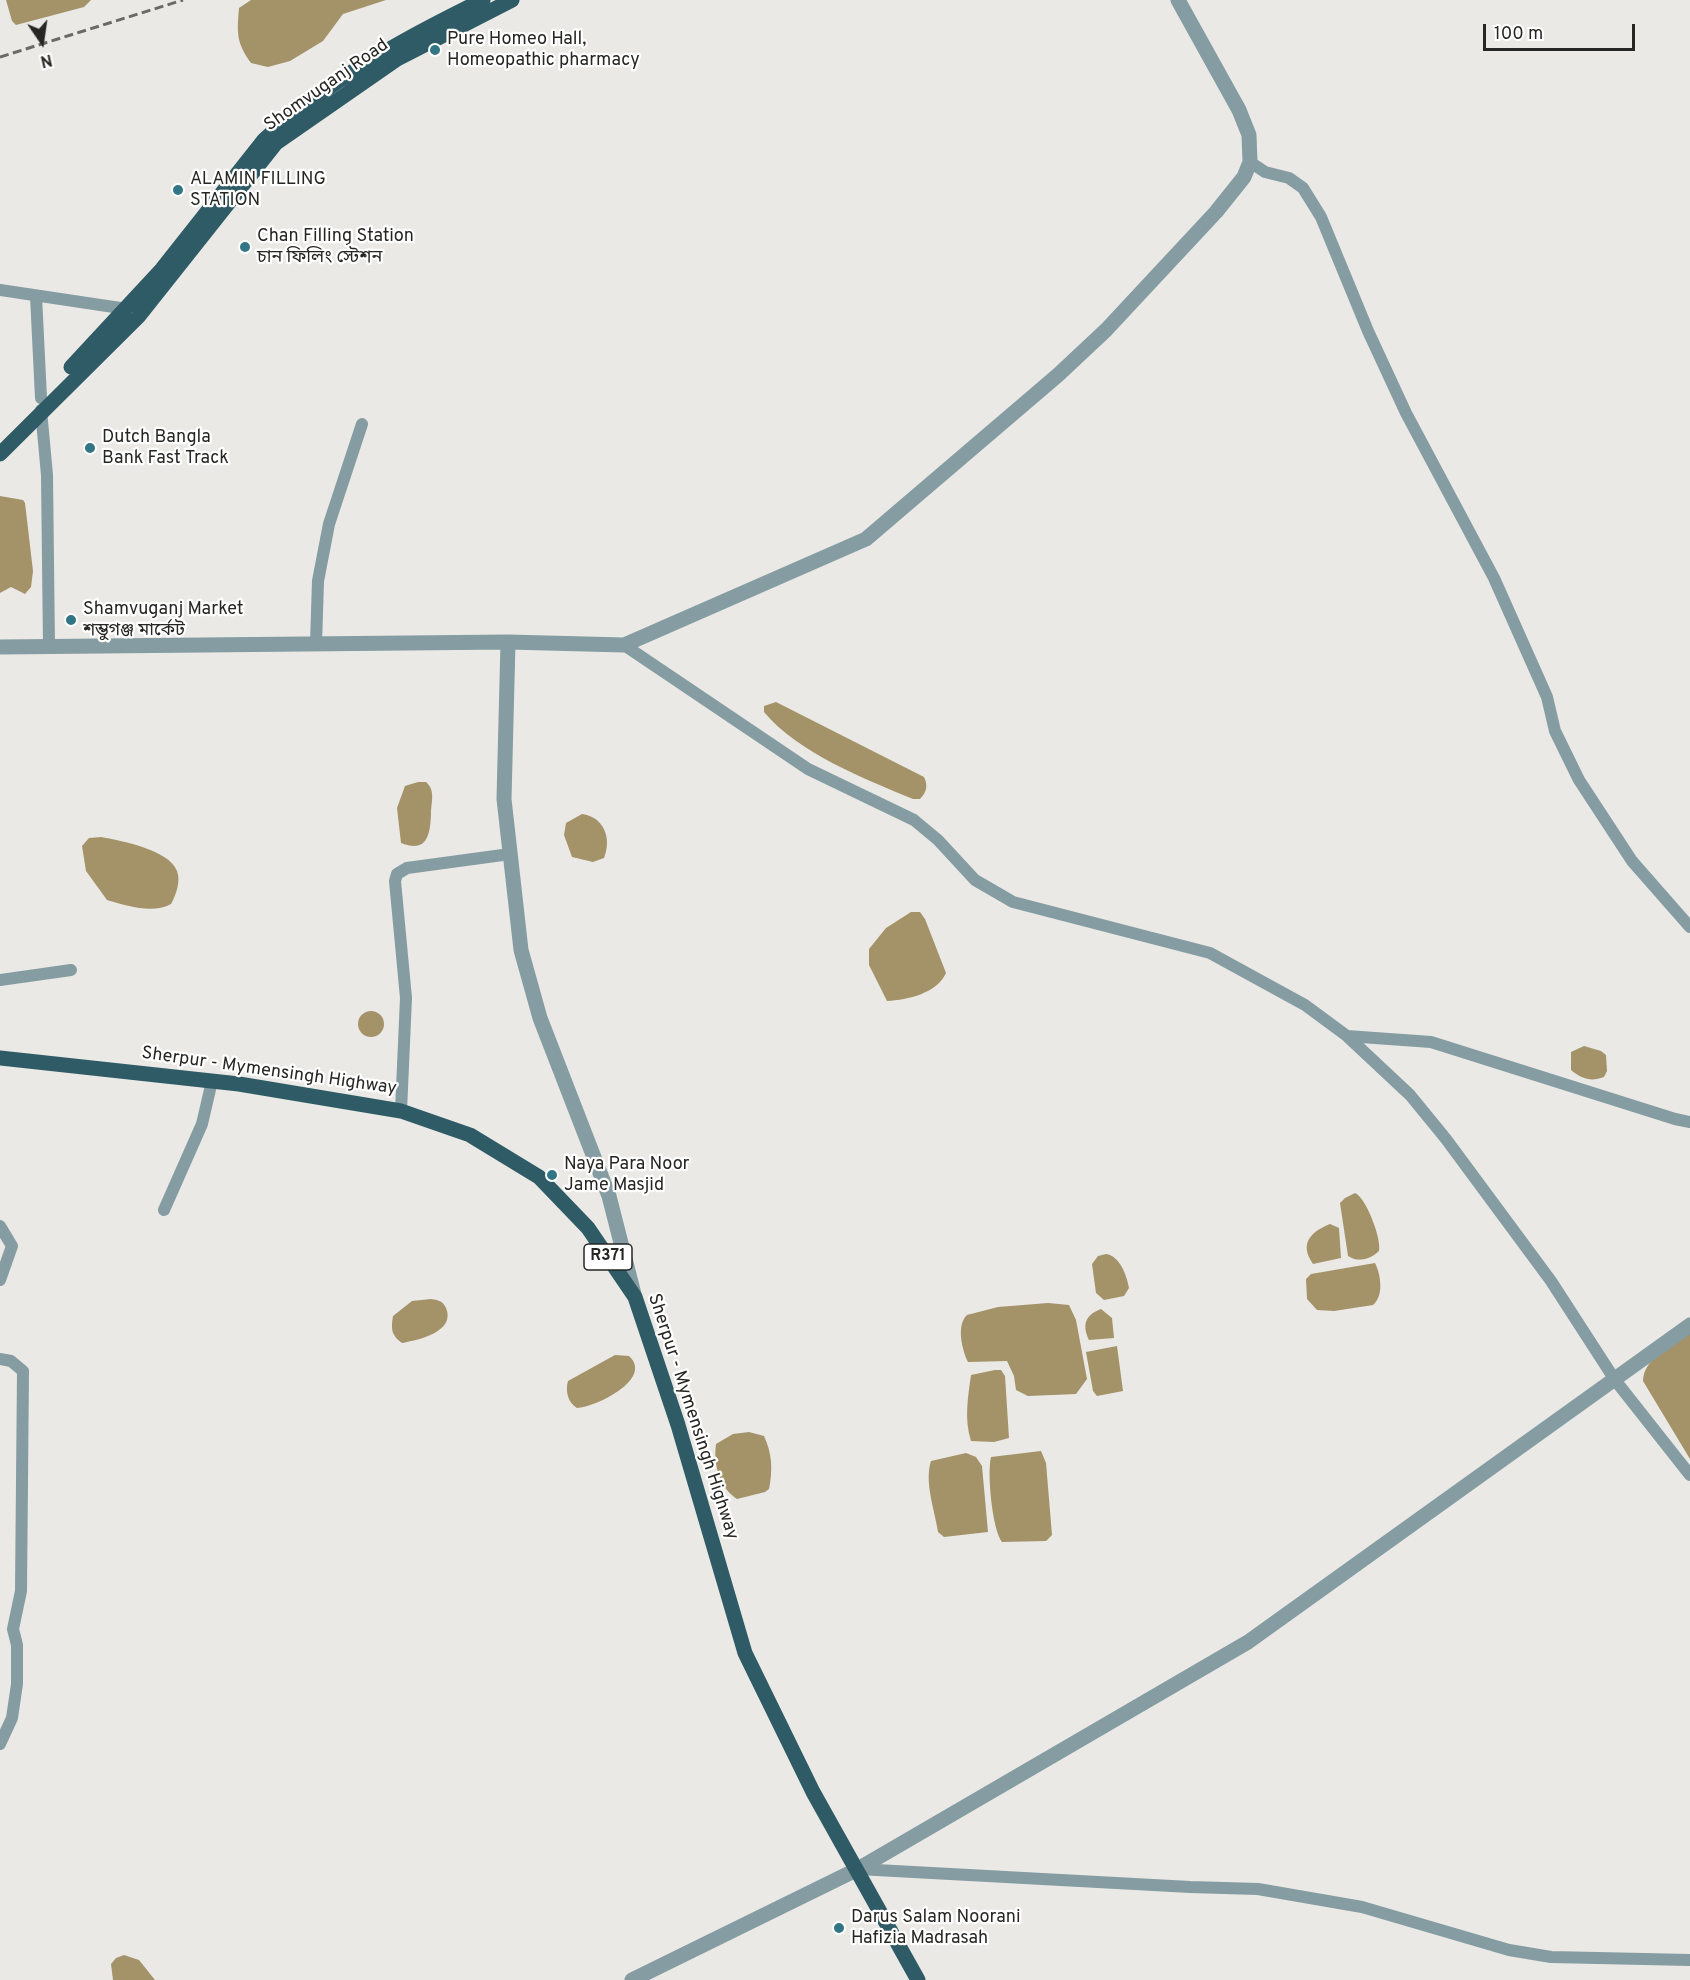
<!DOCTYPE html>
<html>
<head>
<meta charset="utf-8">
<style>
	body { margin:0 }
	#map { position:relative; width:1690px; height:1980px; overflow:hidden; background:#eae9e5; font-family:Overpass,sans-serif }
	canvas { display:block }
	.north { position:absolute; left:12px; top:12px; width:60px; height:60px; -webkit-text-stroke:4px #fff; paint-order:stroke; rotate:167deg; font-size:16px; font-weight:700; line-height:24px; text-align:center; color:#262624 }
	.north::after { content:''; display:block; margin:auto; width:21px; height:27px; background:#262624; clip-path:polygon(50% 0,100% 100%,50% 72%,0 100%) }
	.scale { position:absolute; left:1483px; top:24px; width:152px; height:27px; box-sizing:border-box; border:3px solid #262624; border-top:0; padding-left:8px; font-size:18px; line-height:21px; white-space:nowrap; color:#262624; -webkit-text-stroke:4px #fff; paint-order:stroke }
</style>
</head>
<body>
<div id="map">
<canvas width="1690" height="1980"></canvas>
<div class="north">N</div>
<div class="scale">100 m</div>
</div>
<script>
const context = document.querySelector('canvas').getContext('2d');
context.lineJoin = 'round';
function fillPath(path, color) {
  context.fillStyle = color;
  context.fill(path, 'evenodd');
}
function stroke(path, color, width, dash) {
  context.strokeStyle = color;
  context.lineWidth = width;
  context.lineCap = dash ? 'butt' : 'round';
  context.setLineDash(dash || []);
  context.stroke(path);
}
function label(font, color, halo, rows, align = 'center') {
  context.font = font + ' Overpass,"Noto Sans Bengali",sans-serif';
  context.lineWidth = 4.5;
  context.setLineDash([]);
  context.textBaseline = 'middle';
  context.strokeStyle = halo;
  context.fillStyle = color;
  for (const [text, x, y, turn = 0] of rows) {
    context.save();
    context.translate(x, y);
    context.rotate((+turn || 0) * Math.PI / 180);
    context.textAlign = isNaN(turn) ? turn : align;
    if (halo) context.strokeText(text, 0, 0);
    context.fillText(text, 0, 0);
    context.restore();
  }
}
fillPath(new Path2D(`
	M6 0H91L84 7 16 25 12 21Z
	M251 0H386L343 14 323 41 290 61 268 67 251 63C236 42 237 33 239 8Z
	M0 496 23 500 25 503 33 571 31 587 25 594 11 587 0 593Z
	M776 702 924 777C928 785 927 792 920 799H913C865 779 798 753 764 712V706Z
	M418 782H426C436 791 431 802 431 814 430 836 427 853 401 843L397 808 405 786Z
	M582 814C604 817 612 838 604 858L593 862 572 857 564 835 566 823Z
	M101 837C119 840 170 850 177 871 181 881 176 895 171 904 153 914 127 906 107 900L86 871 82 846 89 838Z
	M911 912H920L925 919 946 973C937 993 908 1000 887 1001L869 965V949L886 928Z
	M358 1024a13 13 0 1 1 26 0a13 13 0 1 1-26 0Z
	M1584 1046 1601 1051 1606 1055 1607 1071 1604 1077C1591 1082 1582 1079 1571 1070V1052Z
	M1355 1193C1366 1197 1382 1240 1379 1251 1371 1259 1358 1263 1348 1256L1340 1203 1345 1198Z
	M1330 1224 1339 1228 1341 1258 1313 1264C1299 1244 1310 1232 1330 1224Z
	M1106 1254C1120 1256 1127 1276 1129 1288L1124 1296 1104 1300 1096 1293 1092 1264 1098 1256Z
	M1375 1263C1381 1275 1384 1296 1373 1305L1334 1311 1317 1310 1307 1299 1306 1279 1311 1274Z
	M431 1299C438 1300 443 1301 446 1308 456 1332 418 1340 402 1343 391 1335 391 1329 393 1316L412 1301Z
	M1048 1303 1069 1305 1076 1320 1087 1379 1076 1394 1028 1396 1016 1390 1014 1376 1007 1361 968 1362C962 1350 956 1325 967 1315L998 1307Z
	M1101 1309 1112 1318 1114 1338 1089 1340C1082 1325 1085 1315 1101 1309Z
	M1690 1333V1459L1643 1381C1644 1357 1672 1346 1690 1333Z
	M1117 1346 1123 1391 1097 1396 1093 1391 1086 1352Z
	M615 1355 629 1356C654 1379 596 1407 577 1408 568 1403 565 1391 568 1381Z
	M995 1370H1001L1005 1376 1009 1438 994 1442 971 1441C964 1419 968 1397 971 1375Z
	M749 1432 764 1436C772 1453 773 1470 769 1489L765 1492 737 1499C720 1488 713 1465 716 1444L733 1434Z
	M1041 1451 1046 1463 1052 1535 1046 1541 1002 1542C992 1529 987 1472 991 1457Z
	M966 1453 976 1457 982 1466 988 1532 944 1537 938 1532C935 1511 924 1482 931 1461Z
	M124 1955 139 1960 155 1980H113L111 1964 116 1958Z`), '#a49269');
stroke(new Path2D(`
	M1250 162 1265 172 1289 178 1303 188 1321 217 1368 331 1406 413 1494 578 1547 697 1555 731 1579 780 1632 861 1690 927
	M0 290 127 309
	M36 296 41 398
	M41 410 47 475 49 647
	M316 644 318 581 329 524 362 424
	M624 645 808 769 914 820 938 840 975 880 1013 902 1210 953 1305 1005 1347 1036 1431 1042 1675 1119 1690 1122
	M0 980 71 970
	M1347 1036 1410 1095 1446 1139 1551 1281 1615 1380 1690 1475
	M401 1111 406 998 395 881 397 874 407 868 510 854
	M164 1210 202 1124 212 1081
	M0 1226 12 1246 0 1280
	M0 1359 11 1361 23 1371 21 1591 13 1629 17 1645V1684L12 1718 0 1744
	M858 1869 1190 1887 1258 1889 1362 1907 1509 1950 1551 1957 1690 1960`), '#849ca2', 12);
stroke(new Path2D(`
	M508 642 504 799 521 950 540 1018 609 1196 634 1294
	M0 647 508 642 624 645 866 539 1058 375 1106 330 1216 212 1244 177 1250 162 1249 135 1239 110 1178 0
	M632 1980 858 1869 1248 1642 1690 1325`), '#849ca2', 15);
stroke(new Path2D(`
	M71 367 162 269 264 140C328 80 405 38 483 0
	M0 454 138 317 276 143 397 59 512 0
	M0 1058 239 1084 401 1111 470 1135 539 1177 588 1228 635 1297 678 1425 745 1653 813 1792 918 1980`), '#2f5b66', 15);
stroke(new Path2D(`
	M0 57 183 0`), '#696966', 3, [9, 4.5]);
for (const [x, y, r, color] of [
	[435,50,6,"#327686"],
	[178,190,6,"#327686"],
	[245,247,6,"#327686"],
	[90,448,6,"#327686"],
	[71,620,6,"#327686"],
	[552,1175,6,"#327686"],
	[839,1928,6,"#327686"]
]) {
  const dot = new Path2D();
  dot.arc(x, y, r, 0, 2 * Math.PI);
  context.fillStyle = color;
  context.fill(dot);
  stroke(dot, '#fff', 2);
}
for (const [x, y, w] of [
	[608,1257,48]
]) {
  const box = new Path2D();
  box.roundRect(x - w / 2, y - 13, w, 26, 4.5);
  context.fillStyle = '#fff';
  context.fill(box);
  stroke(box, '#262624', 1.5);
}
label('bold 16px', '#262624', null, [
	["R371",608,1257]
]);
label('18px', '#262624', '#fff', [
	["Pure Homeo Hall,",447,40],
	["Homeopathic pharmacy",447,61],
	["ALAMIN FILLING",190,180],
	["STATION",190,201],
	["Chan Filling Station",257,237],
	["চান ফিলিং স্টেশন",257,258],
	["Dutch Bangla",102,438],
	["Bank Fast Track",102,459],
	["Shamvuganj Market",83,610],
	["শম্ভুগঞ্জ মার্কেট",83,631],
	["Naya Para Noor",564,1165],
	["Jame Masjid",564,1186],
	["Darus Salam Noorani",851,1918],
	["Hafizia Madrasah",851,1939]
], 'left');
label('18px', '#262624', '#fff', [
	["Shomvuganj Road",327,86,-35],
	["Sherpur - Mymensingh Highway",269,1072,8],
	["Sherpur - Mymensingh Highway",692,1417,72]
]);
</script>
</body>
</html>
